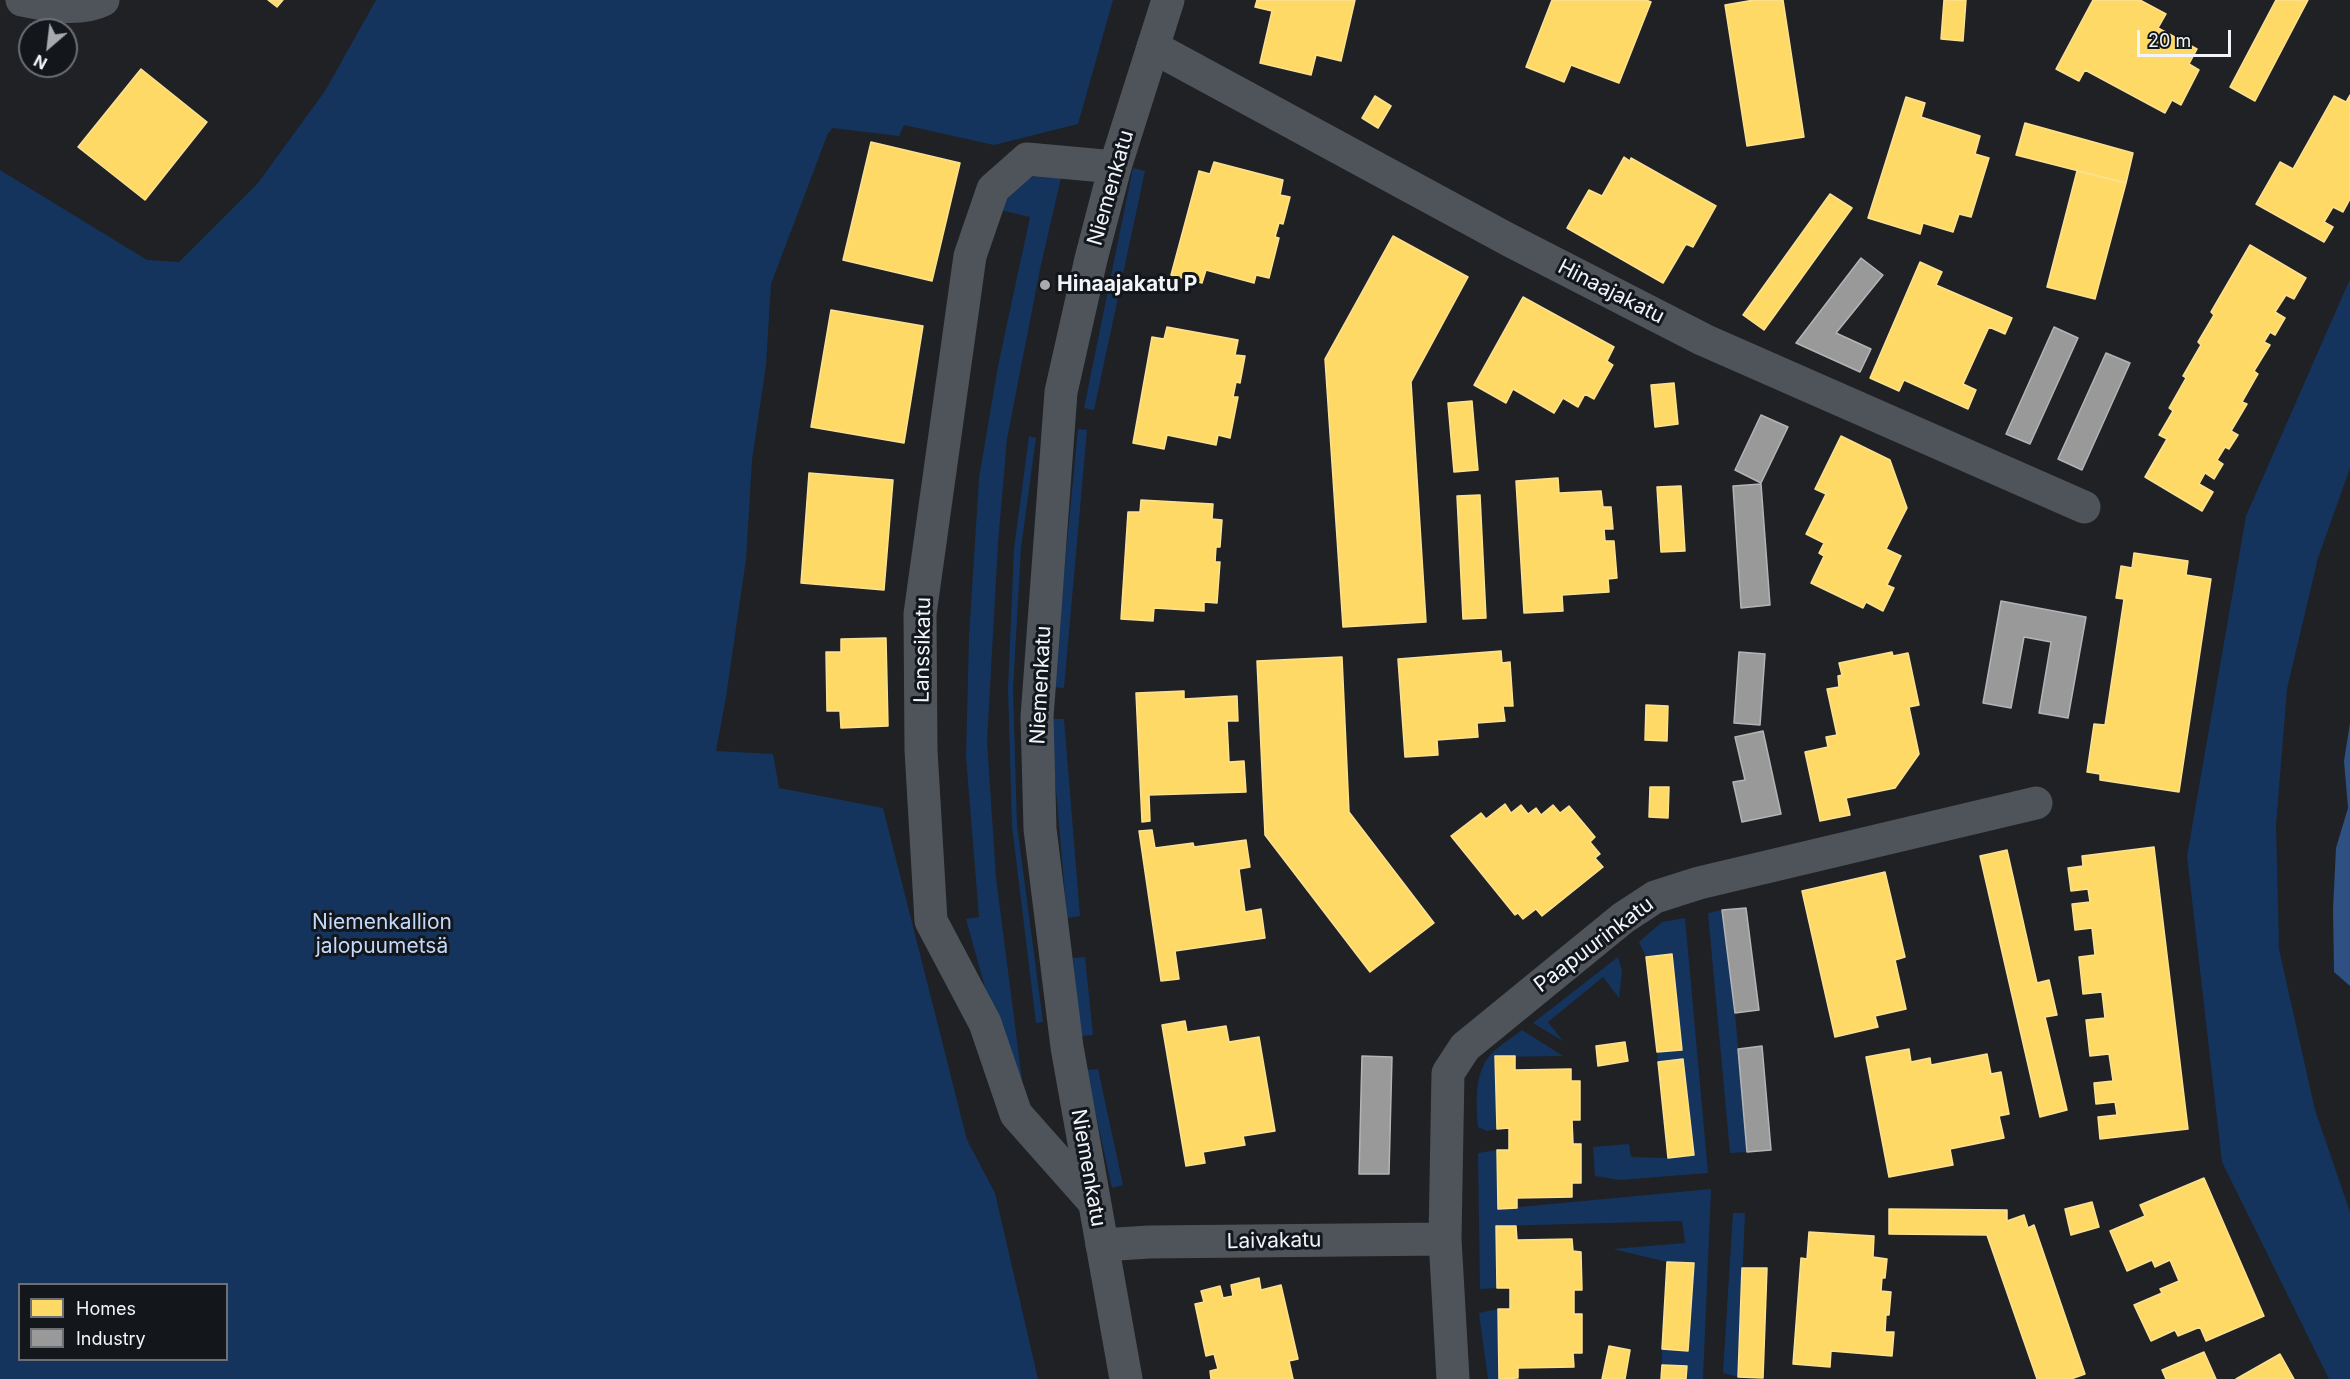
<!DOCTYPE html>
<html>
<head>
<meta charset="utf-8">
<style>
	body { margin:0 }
	#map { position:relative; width:2350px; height:1379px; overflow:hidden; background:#1f2124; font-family:Inter,sans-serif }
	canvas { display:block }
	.legend { position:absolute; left:18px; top:1283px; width:210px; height:78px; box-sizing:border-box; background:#13171c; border:2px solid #6c6f74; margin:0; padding:8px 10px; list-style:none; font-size:18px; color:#f1f4f8 }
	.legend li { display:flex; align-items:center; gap:12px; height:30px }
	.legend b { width:30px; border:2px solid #6c6f74 }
	.north { position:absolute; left:18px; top:18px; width:60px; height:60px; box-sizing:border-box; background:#13171c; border:2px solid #6c6f74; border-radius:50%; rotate:208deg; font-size:16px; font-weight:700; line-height:24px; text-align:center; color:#f1f4f8 }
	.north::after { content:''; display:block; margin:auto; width:21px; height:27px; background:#a8aaae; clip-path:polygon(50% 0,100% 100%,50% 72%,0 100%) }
	.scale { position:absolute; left:2137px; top:30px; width:94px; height:27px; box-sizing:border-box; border:3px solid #f1f4f8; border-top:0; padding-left:8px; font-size:18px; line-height:21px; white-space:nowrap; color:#f1f4f8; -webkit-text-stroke:4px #13171c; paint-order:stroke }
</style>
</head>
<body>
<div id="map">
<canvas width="2350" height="1379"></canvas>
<ul class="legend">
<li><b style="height:16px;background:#ffd966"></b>Homes</li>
<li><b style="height:16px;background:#999"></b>Industry</li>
</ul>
<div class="north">N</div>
<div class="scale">20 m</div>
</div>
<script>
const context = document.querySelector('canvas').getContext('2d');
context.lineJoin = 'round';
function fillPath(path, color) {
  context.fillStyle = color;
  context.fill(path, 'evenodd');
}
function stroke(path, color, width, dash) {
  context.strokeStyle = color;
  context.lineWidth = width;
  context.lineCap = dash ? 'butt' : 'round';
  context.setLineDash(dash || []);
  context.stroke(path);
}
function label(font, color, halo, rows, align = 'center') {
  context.font = font + ' Inter,sans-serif';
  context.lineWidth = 6;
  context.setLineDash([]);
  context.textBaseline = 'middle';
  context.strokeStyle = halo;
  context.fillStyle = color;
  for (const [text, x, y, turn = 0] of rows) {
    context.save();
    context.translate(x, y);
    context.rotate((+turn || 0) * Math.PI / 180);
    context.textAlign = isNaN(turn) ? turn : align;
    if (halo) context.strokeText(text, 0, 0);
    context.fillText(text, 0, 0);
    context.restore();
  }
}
fillPath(new Path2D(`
	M376 0H1113L1078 124 994 145 904 125 899 136 833 128 828 133 771 284 766 365 752 460 746 559 726 697 716 751 773 754 779 788 883 808 967 1140 995 1193 1038 1379H0V170L147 260 179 262 258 183 325 91ZM20 1284H226V1360H20Z
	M1133 168 1145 171 1094 410 1084 408Z
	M1043 174 1061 178 1040 269 1007 439 998 543 987 741 996 878 1022 1080 1016 1079 986 991 966 919 979 917 966 757 969 637 979 478 998 366 1030 217 1001 210C1010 186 1019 181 1043 174Z
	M2350 279V468L2318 558 2287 689 2276 825 2279 949 2315 1110 2350 1212V1379H2329L2222 1162 2187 856 2246 516Z
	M1078 429 1087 430 1064 688 1053 687Z
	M1029 436 1036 438 1021 548 1013 689 1017 825 1043 1022 1036 1023 1012 826 1008 689 1014 549Z
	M1050 719H1064L1080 916 1067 918Z
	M1722 910 1735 1013 1747 1152 1730 1153 1708 913Z
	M1685 918 1708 1173 1620 1180 1595 1176 1593 1147 1629 1144 1631 1157 1668 1158 1694 1155 1683 1060 1658 1062 1657 1052 1682 1049 1672 954 1646 957 1639 942 1662 922Z
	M1085 957 1093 1035 1081 1036 1073 958Z
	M1618 957 1622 971 1619 998 1603 977 1548 1022 1563 1041 1533 1023Z
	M1522 1030 1563 1056 1495 1057 1497 1129 1487 1131 1478 1127C1476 1103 1474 1073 1491 1054 1500 1045 1512 1038 1522 1030Z
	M1098 1069 1123 1185 1112 1188 1086 1070Z
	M1497 1150 1498 1209 1711 1189 1703 1379H1686V1366L1662 1365V1349L1688 1351 1694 1263 1667 1262 1613 1249 1685 1243 1682 1221 1497 1226V1288L1480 1289 1478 1153Z
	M1733 1213H1745L1738 1377 1723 1373Z
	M1498 1309 1499 1379H1526H1488L1479 1313Z`), '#15345d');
fillPath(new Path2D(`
	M2350 723V986L2334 972 2333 909 2336 848 2348 808 2344 761Z`), '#2e5082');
const homes = new Path2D(`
	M268 0H283L277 7Z
	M1257 0H1355L1341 61 1316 55 1311 75 1260 63 1272 11 1255 7Z
	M1552 0H1646L1651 2 1619 83 1571 65 1564 82 1526 67Z
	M1754 0H1783L1804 137 1747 146 1725 5Z
	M1944 0H1966L1963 41 1941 39Z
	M2093 0H2140L2166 14 2158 28 2197 49 2189 64 2199 70 2181 105 2172 100 2165 113 2085 70 2079 81 2056 69Z
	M2276 0H2308L2255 101 2230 87Z
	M141 69 207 122 145 200 78 147Z
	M2350 95V199L2343 212 2333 207 2324 222 2333 227 2324 242 2256 204 2280 162 2293 169 2334 96 2346 102Z
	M1375 96 1391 106 1378 128 1362 118Z
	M1906 97 1925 103 1921 117 1980 136 1975 154 1989 158 1971 217 1959 214 1953 232 1923 223 1920 234 1868 218Z
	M2025 123 2133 153 2126 183 2016 155Z
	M871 142 960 163 932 281 843 260Z
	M1624 157 1630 161 1631 158 1716 206 1693 247 1686 244 1663 283 1567 228 1589 190 1602 196Z
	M1214 162 1283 180 1280 195 1290 197 1283 224 1279 223 1275 237 1279 238 1269 278 1256 275 1254 283 1206 270 1202 283 1171 275 1199 171 1210 174Z
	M2077 171 2126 183 2095 299 2047 287Z
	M1830 194 1852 208 1764 330 1743 315Z
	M1393 236 1468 277 1411 382 1426 622 1343 627 1325 359Z
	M2250 245 2306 278 2294 299 2286 295 2275 312 2285 318 2275 335 2270 332 2264 342 2270 345 2254 371 2258 374 2242 402 2247 404 2231 431 2238 435 2229 449 2225 447 2217 460 2223 464 2214 479 2205 473 2199 484 2213 492 2202 511 2145 477 2167 439 2159 435 2173 411 2169 408 2186 378 2183 376 2201 345 2198 342 2214 315 2211 312Z
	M1920 262 1942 272 1936 285 2012 318 2005 334 1989 327 1963 384 1976 390 1968 409 1904 380 1899 391 1870 378Z
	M1523 297 1614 347 1607 361 1613 365 1594 399 1585 394 1578 407 1563 398 1554 413 1513 389 1506 403 1474 385Z
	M831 310 923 326 904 443 811 427Z
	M1167 327 1238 340 1235 355 1245 356 1240 383 1236 382 1233 397H1238L1230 438 1218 435 1216 445 1167 435 1164 449 1133 443 1152 337 1164 339Z
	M1674 383 1678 424 1655 427 1651 385Z
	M1472 401 1478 470 1454 472 1448 403Z
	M1841 436 1890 460 1907 508 1886 549 1901 556 1887 585 1894 588 1883 611 1866 602 1863 608 1811 583 1824 556 1819 553 1824 543 1806 534 1826 494 1815 489Z
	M809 473 893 480 884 590 801 583Z
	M1558 478 1559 493 1601 491 1603 507H1611L1613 529H1604L1605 541H1614L1617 578 1608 579 1609 592 1562 595 1563 611 1524 613 1516 481Z
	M1681 486 1685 551 1661 552 1657 487Z
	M1480 495 1486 618 1463 619 1457 496Z
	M1141 500 1213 504 1212 519 1222 520 1220 547H1216L1215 562H1220L1217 603 1204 602V611L1154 608 1153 621 1121 619 1128 512H1140Z
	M2134 553 2188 561 2186 575 2211 579 2179 792 2100 780V774L2087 772 2094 724 2105 725 2124 599 2116 598 2121 566 2132 568Z
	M886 638 888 726 841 728 840 711H827L826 652H841V639Z
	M1501 651 1502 663 1510 662 1513 706H1503L1505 721 1477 723 1478 737 1437 740 1438 755 1405 757 1398 659Z
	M1892 652 1893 656 1908 653 1919 705 1909 707 1919 754 1895 788 1846 798 1850 815 1820 821 1805 752 1828 747 1826 737 1837 735 1827 689 1839 687 1838 676 1842 675 1839 663Z
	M1342 657 1349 812 1434 923 1370 972 1265 835 1257 661Z
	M1184 691V699L1237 696 1238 721H1227L1229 762 1244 761 1246 792 1149 795 1150 821 1142 822 1136 693Z
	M1646 705 1668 706 1667 741 1645 740Z
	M1650 787H1669L1668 818 1649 817Z
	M1505 804 1511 813 1521 805 1528 814 1536 808 1541 815 1553 805 1560 813 1569 806 1595 837 1590 842 1600 854 1595 858 1603 867 1542 916 1536 909 1523 919 1518 913 1515 915 1451 836 1481 813 1486 819Z
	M1152 830 1155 848 1193 843 1194 847 1246 840 1250 867 1239 869 1245 912 1261 909 1265 938 1175 951 1179 979 1161 981 1139 831Z
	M2154 847 2188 1129 2100 1139 2098 1117 2117 1115 2115 1102 2096 1104 2094 1083 2113 1081 2109 1054 2090 1056 2086 1020 2105 1018 2102 992 2083 994 2079 957 2095 955 2092 928 2075 930 2072 904 2090 902 2088 889 2071 891 2068 868 2083 866 2082 856Z
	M2007 850 2037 983 2049 980 2057 1015 2045 1017 2067 1110 2040 1117 1980 856Z
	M1885 872 1905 957 1895 960 1906 1009 1875 1016 1878 1027 1835 1037 1802 891Z
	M1672 954 1682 1050 1657 1052 1646 957Z
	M1185 1021 1187 1032 1226 1026 1229 1042 1259 1037 1275 1131 1243 1136 1245 1145 1203 1152 1205 1163 1186 1166 1162 1025Z
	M1625 1042 1628 1061 1598 1066 1596 1046Z
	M1909 1049 1911 1062 1930 1058 1931 1065 1987 1054 1991 1074 2001 1072 2009 1114 1999 1116 2004 1138 1950 1149 1953 1165 1889 1177 1866 1057Z
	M1495 1056H1515V1070L1571 1069V1081H1580V1120H1572L1573 1144H1581V1183H1572V1197L1517 1198V1208L1498 1209 1497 1150H1509V1128L1497 1129Z
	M1683 1059 1694 1155 1668 1158 1658 1062Z
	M2204 1178 2264 1316 2206 1341 2200 1327 2178 1336 2175 1330 2151 1341 2134 1305 2162 1293 2160 1289 2179 1281 2170 1260 2155 1267 2152 1260 2127 1271 2110 1231 2145 1216 2140 1205Z
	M2092 1202 2099 1227 2071 1235 2065 1209Z
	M1889 1209 2007 1210V1221L2024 1215 2028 1228 2034 1225 2085 1374 2071 1379H2037L1987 1235 1889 1234Z
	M1496 1226H1516L1517 1240 1572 1239 1573 1251 1581 1252 1582 1290H1574V1314H1582V1353H1573L1574 1367 1518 1368V1378L1499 1379 1498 1309H1510V1288H1497Z
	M1809 1232 1874 1236 1873 1257 1887 1259 1885 1278H1882L1881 1291 1891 1292 1889 1315H1886L1885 1332H1894L1892 1356 1831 1351 1830 1367 1793 1364 1801 1258 1807 1259Z
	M1667 1262 1694 1263 1688 1351 1662 1349Z
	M1742 1268H1767L1763 1378 1738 1377Z
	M1259 1278 1261 1290 1281 1285 1298 1359 1289 1361 1293 1379H1211L1210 1371 1218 1369 1214 1354 1206 1356 1195 1304 1204 1302 1201 1291 1220 1286 1223 1298 1233 1296 1231 1285Z
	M1609 1346 1630 1350 1625 1379H1602Z
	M2204 1352 2216 1379H2166L2162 1370Z
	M2280 1354 2294 1379H2236Z
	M1662 1365 1687 1366 1686 1379H1661Z`);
fillPath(homes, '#ffd966');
stroke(homes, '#fbe192', 1.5);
const industry = new Path2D(`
	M1861 258 1883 275 1836 333 1871 349 1860 372 1796 343Z
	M2054 327 2078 338 2030 444 2006 434Z
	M2106 353 2130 363 2082 470 2058 459Z
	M1761 415 1788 427 1761 483 1735 470Z
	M1761 484 1770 605 1741 608 1733 486Z
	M2001 601 2086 617 2068 718 2039 713 2051 642 2024 637 2011 708 1983 703Z
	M1739 652 1765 654 1760 725 1734 723Z
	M1763 731 1781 814 1742 822 1733 782 1745 780 1735 737Z
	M1746 908 1759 1010 1735 1013 1722 910Z
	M1762 1046 1771 1150 1747 1152 1738 1049Z
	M1362 1056 1392 1057 1389 1174H1359Z`);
fillPath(industry, '#999');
stroke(industry, '#b3b4b6', 1.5);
stroke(new Path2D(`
	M22 0C46 5 79 12 103 0
	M1153 47 1509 240 1704 340 2084 507
	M1094 1202 1016 1114 985 1023 931 921 921 750 920 614 970 256 993 189 1027 159 1115 167
	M1102 1245 1149 1242 1445 1239
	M1453 1379 1445 1239 1448 1073 1465 1047 1623 918 1655 897 1699 883 2036 803`), '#4f545b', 33);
stroke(new Path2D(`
	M1126 1379 1067 1047 1040 829 1037 717 1061 392 1091 259 1115 167 1168 0`), '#4f545b', 33);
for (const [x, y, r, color] of [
	[1045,285,6,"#a8aaae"]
]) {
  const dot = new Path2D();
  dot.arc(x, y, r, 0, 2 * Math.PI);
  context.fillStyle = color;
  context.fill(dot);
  stroke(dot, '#13171c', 2);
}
label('21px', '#f1f4f8', '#13171c', [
	["Niemenkatu",1111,188,-74],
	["Hinaajakatu",1611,292,27],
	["Lanssikatu",923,650,-89],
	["Niemenkatu",1041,685,-87],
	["Paapuurinkatu",1594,945,-37],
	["Niemenkatu",1088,1168,80],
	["Laivakatu",1274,1241,-1]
]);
label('bold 21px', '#f1f4f8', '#13171c', [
	["Hinaajakatu P",1057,285]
], 'left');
label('21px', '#c3d9fa', '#13171c', [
	["Niemenkallion",382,923],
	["jalopuumetsä",382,947]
]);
</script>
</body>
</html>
